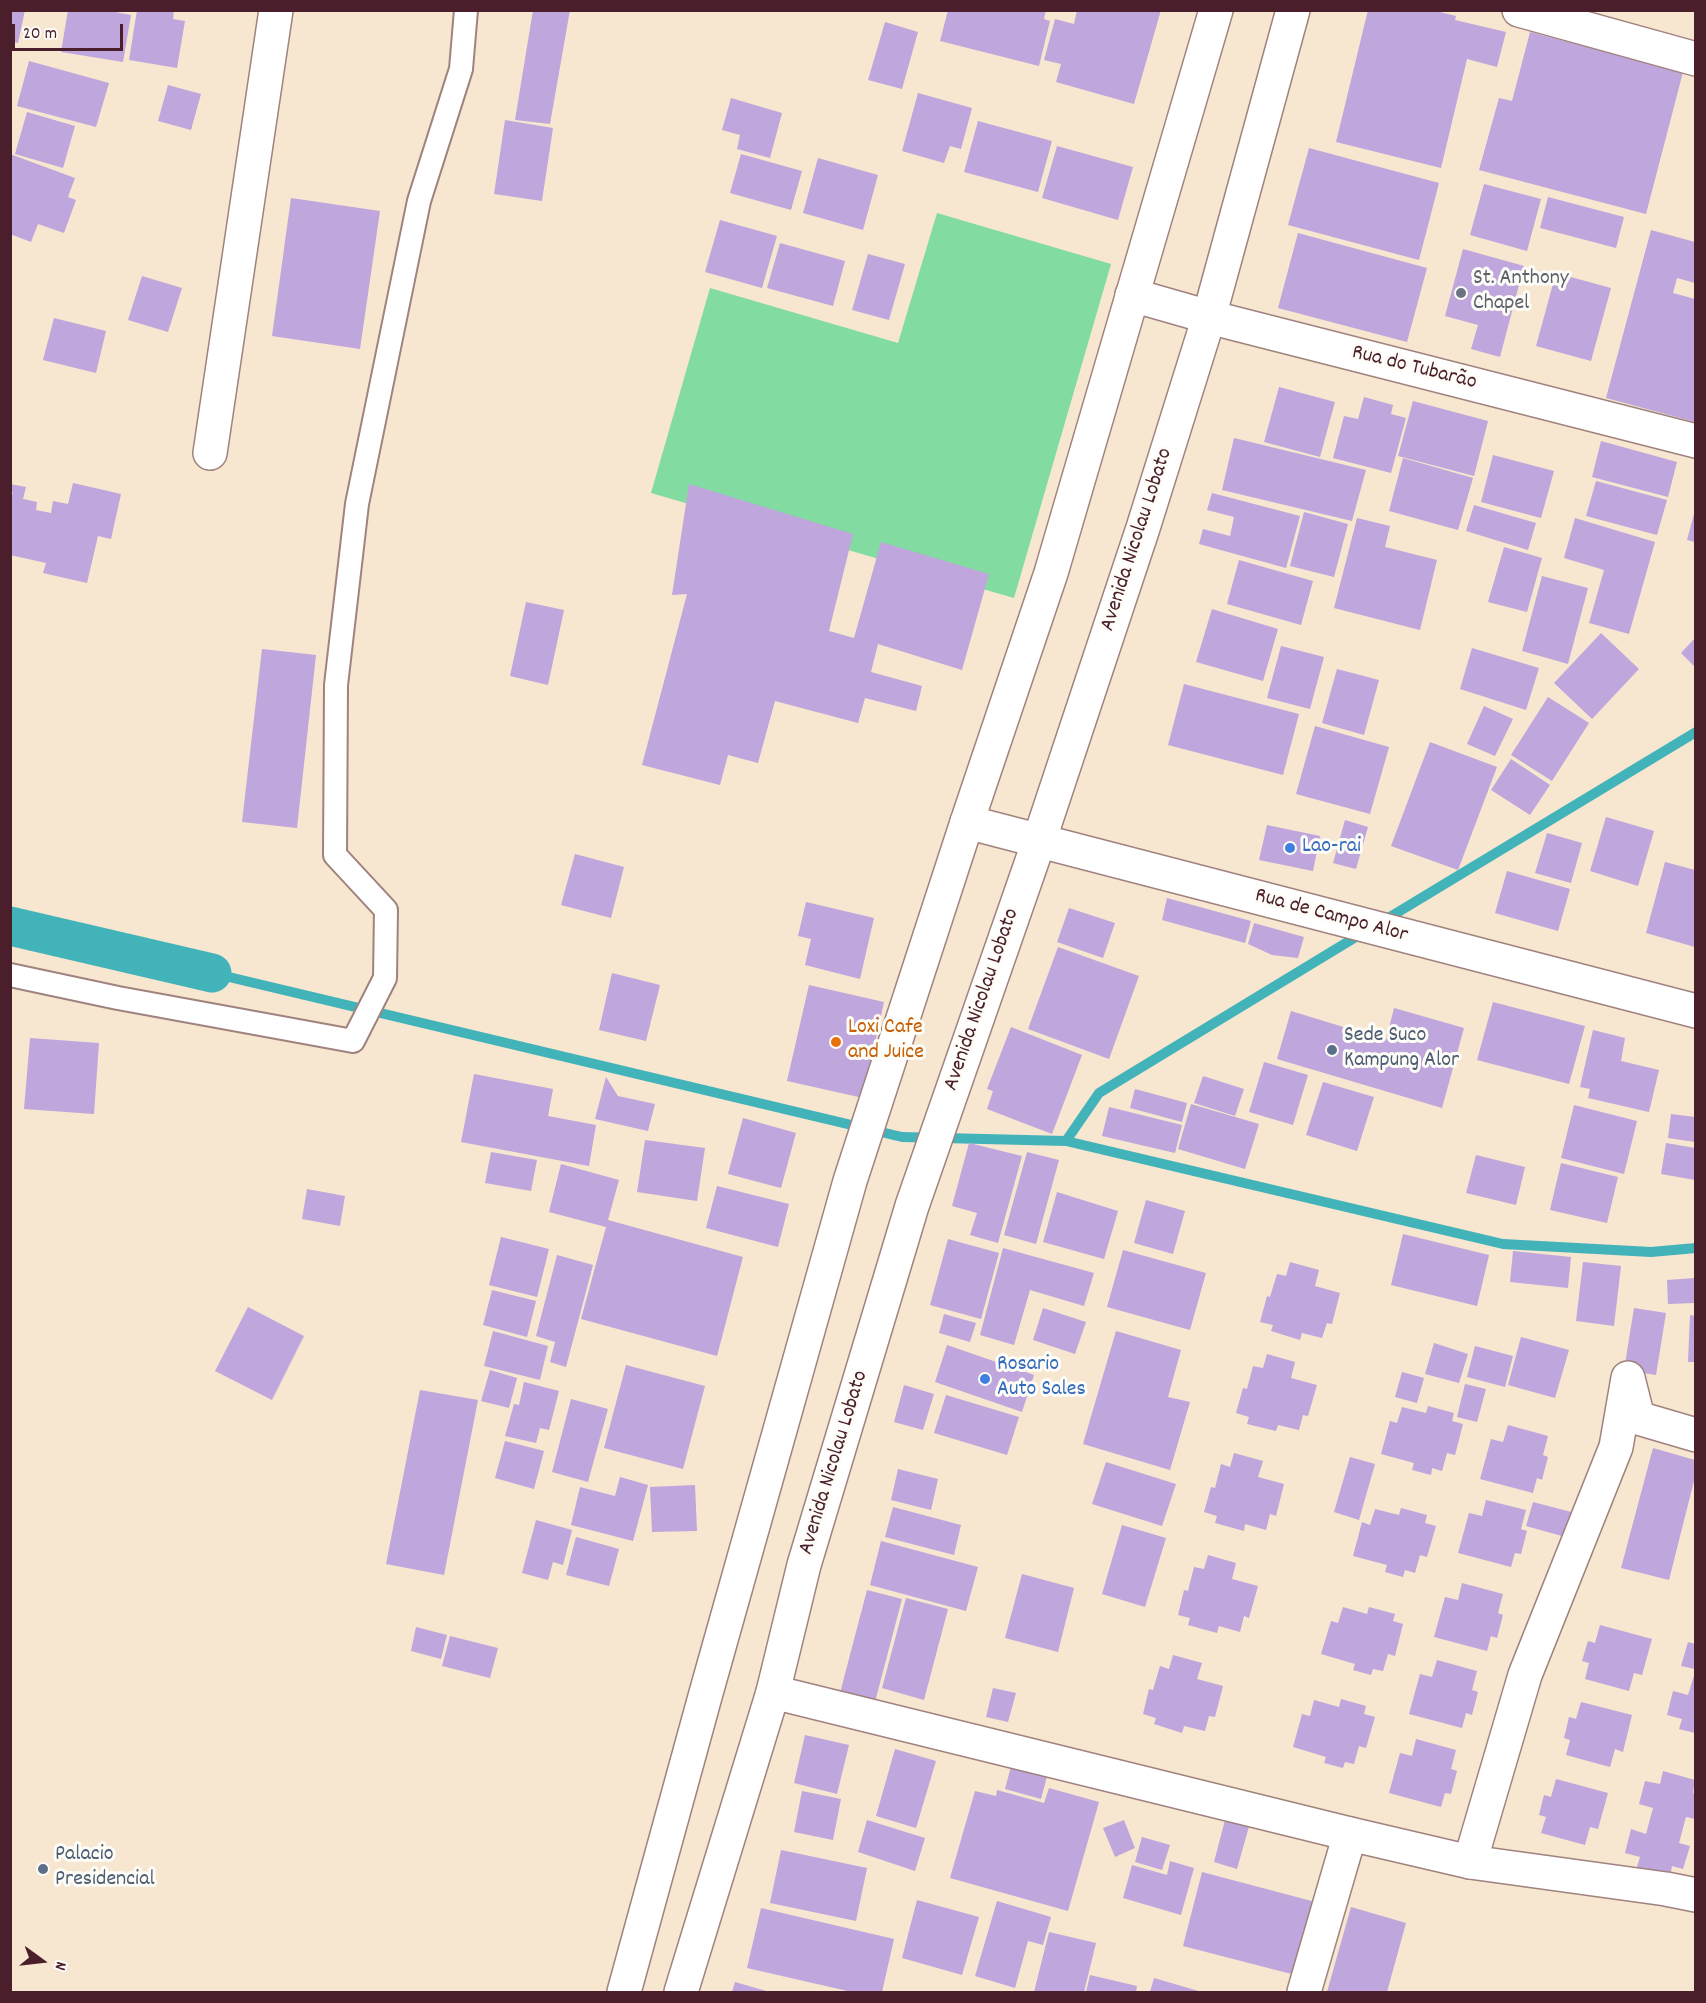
<!DOCTYPE html>
<html>
<head>
<meta charset="utf-8">
<style>
	body { margin:0 }
	#map { position:relative; width:1706px; height:2003px; overflow:hidden; background:#f7e6d0; font-family:Dekko,sans-serif }
	canvas { display:block }
	.frame { position:absolute; inset:0; border:12px solid #4a1f2b; pointer-events:none }
	.north { position:absolute; left:12px; top:1931px; width:60px; height:60px; -webkit-text-stroke:4px #fdfcf7; paint-order:stroke; rotate:105deg; font-size:16px; font-weight:700; line-height:24px; text-align:center; color:#4a1f2b }
	.north::after { content:''; display:block; margin:auto; width:21px; height:27px; background:#4a1f2b; clip-path:polygon(50% 0,100% 100%,50% 72%,0 100%) }
	.scale { position:absolute; left:12px; top:24px; width:111px; height:27px; box-sizing:border-box; border:3px solid #4a1f2b; border-top:0; padding-left:8px; font-size:18px; line-height:21px; white-space:nowrap; color:#4a1f2b; -webkit-text-stroke:4px #fdfcf7; paint-order:stroke }
</style>
</head>
<body>
<div id="map">
<canvas width="1706" height="2003"></canvas>
<div class="frame"></div>
<div class="north">N</div>
<div class="scale">20 m</div>
</div>
<script>
const context = document.querySelector('canvas').getContext('2d');
context.lineJoin = 'round';
function fillPath(path, color) {
  context.fillStyle = color;
  context.fill(path, 'evenodd');
}
function stroke(path, color, width, dash) {
  context.strokeStyle = color;
  context.lineWidth = width;
  context.lineCap = dash ? 'butt' : 'round';
  context.setLineDash(dash || []);
  context.stroke(path);
}
function label(font, color, halo, rows, align = 'center') {
  context.font = font + ' Dekko,sans-serif';
  context.lineWidth = 6;
  context.setLineDash([]);
  context.textBaseline = 'middle';
  context.strokeStyle = halo;
  context.fillStyle = color;
  for (const [text, x, y, turn = 0] of rows) {
    context.save();
    context.translate(x, y);
    context.rotate((+turn || 0) * Math.PI / 180);
    context.textAlign = isNaN(turn) ? turn : align;
    if (halo) context.strokeText(text, 0, 0);
    context.fillText(text, 0, 0);
    context.restore();
  }
}
fillPath(new Path2D(`
	M937 213 1111 264 1014 598 651 493 710 288 898 343Z`), '#82dba0');
stroke(new Path2D(`
	M1380 923 1696 732
	M212 973 902 1137 1066 1141 1503 1244 1651 1252 1696 1248
	M1066 1141 1099 1093 1364 932`), '#43b3ba', 10);
stroke(new Path2D(`
	M10 926 212 973`), '#43b3ba', 39);
fillPath(new Path2D(`
	M10 10H25L18 43 10 41Z
	M68 10H104L131 15 123 62 61 52Z
	M137 10H174L173 19 185 21 177 68 129 60Z
	M533 10H570L550 124 515 120Z
	M948 10H1046L1044 19 1050 21 1039 66 940 41Z
	M1077 10H1161L1134 104 1056 82 1061 64 1044 60 1055 19 1074 24Z
	M1368 10H1432L1456 16 1455 20 1506 32 1497 67 1467 59 1441 168 1336 142Z
	M885 22 918 32 902 89 868 80Z
	M1530 32 1683 72 1646 214 1479 170 1499 98 1512 101Z
	M29 61 109 83 96 127 17 106Z
	M168 85 201 94 191 130 158 121Z
	M918 93 972 108 961 149 950 146 944 163 902 151Z
	M731 98 782 113 770 158 737 149 740 135 722 130Z
	M27 112 75 126 63 168 15 154Z
	M505 120 553 128 542 201 494 194Z
	M978 121 1052 141 1038 192 964 172Z
	M1057 146 1133 167 1118 220 1042 198Z
	M1309 148 1439 183 1419 260 1288 225Z
	M10 154 75 178 68 197 76 200 64 233 38 224 31 242 10 234Z
	M741 154 802 171 791 210 730 193Z
	M818 158 878 175 863 230 803 213Z
	M1484 184 1541 199 1527 251 1470 235Z
	M1548 197 1624 217 1616 248 1540 228Z
	M291 198 380 211 360 349 272 336Z
	M720 220 777 236 762 288 705 272Z
	M1651 230 1695 242V283L1677 278 1673 293 1695 299V422L1606 398Z
	M1298 233 1427 268 1407 342 1278 308Z
	M780 243 845 261 833 306 767 288Z
	M1463 249 1524 266 1500 357 1471 349 1478 325 1445 316Z
	M868 254 905 264 889 320 852 310Z
	M1556 273 1611 288 1591 361 1536 346Z
	M142 276 182 288 168 332 128 320Z
	M54 318 106 331 96 373 43 360Z
	M1279 387 1335 402 1320 457 1264 442Z
	M1364 397 1393 405 1391 414 1406 418 1391 473 1333 458 1344 416 1358 419Z
	M1413 401 1488 421 1474 476 1398 456Z
	M1234 438 1366 470 1352 521 1222 490Z
	M1601 441 1677 462 1668 497 1592 477Z
	M1493 455 1554 471 1541 518 1481 502Z
	M1403 458 1473 478 1458 530 1389 511Z
	M1596 481 1667 500 1657 535 1586 516Z
	M73 483 121 494 111 539 98 536 87 583 43 573 46 563 10 555V502L13 492 10 491V484L26 487 23 499 37 502 36 510 51 513 53 501 68 504Z
	M689 484 853 534 829 631 854 638 881 542 989 574 962 670 878 644 871 672 922 686 916 711 865 698 858 723 775 701 758 763 728 755 720 785 642 765 687 594 672 595Z
	M1212 493 1300 516 1286 568 1199 544 1203 529 1230 536 1234 517 1207 510Z
	M1474 505 1536 523 1528 550 1466 531Z
	M1695 510V542L1687 540Z
	M1304 512 1348 524 1334 577 1290 566Z
	M1357 518 1390 526 1385 547 1437 560 1420 630 1334 608Z
	M1575 518 1655 542 1629 634 1589 623 1604 570 1564 558Z
	M1504 547 1542 558 1527 612 1488 602Z
	M1239 560 1313 581 1301 625 1227 604Z
	M1542 576 1588 588 1568 664 1522 651Z
	M526 602 564 610 548 685 510 676Z
	M1212 609 1278 629 1263 681 1196 662Z
	M1601 633 1639 669 1592 719 1554 683Z
	M1695 638V667L1681 653Z
	M1281 646 1324 657 1310 709 1267 698Z
	M1472 648 1539 668 1526 710 1460 689Z
	M262 649 316 655 297 828 242 822Z
	M1337 669 1379 680 1364 735 1322 723Z
	M1184 684 1299 714 1283 775 1168 745Z
	M1548 697 1589 723 1552 781 1511 755Z
	M1484 706 1513 719 1495 756 1467 744Z
	M1315 726 1389 747 1370 814 1296 794Z
	M1430 742 1497 767 1458 870 1391 846Z
	M1511 759 1550 785 1530 815 1491 790Z
	M1606 817 1654 831 1638 886 1590 871Z
	M1345 820 1368 827 1356 869 1333 863Z
	M1267 825 1320 836 1313 871 1259 860Z
	M1547 833 1582 843 1571 883 1535 873Z
	M575 854 624 867 611 918 561 905Z
	M1665 862 1695 870V947L1646 933Z
	M1507 871 1570 889 1558 931 1495 913Z
	M1167 898 1251 921 1245 943 1162 920Z
	M806 902 874 918 860 979 805 965 811 939 798 936Z
	M1069 908 1115 923 1103 958 1057 942Z
	M1254 923 1304 937 1298 958 1272 955 1248 944Z
	M1058 947 1139 976 1109 1059 1028 1029Z
	M612 973 660 985 646 1041 599 1030Z
	M809 985 884 1002 863 1098 787 1081Z
	M1493 1002 1585 1026 1569 1084 1477 1060Z
	M1394 1008 1464 1028 1442 1108 1277 1059 1291 1011 1386 1040Z
	M1011 1027 1082 1055 1052 1134 987 1109 993 1091 987 1089Z
	M1593 1030 1625 1038 1621 1061 1659 1070 1649 1112 1588 1098 1590 1089 1580 1087Z
	M30 1038 99 1043 94 1114 24 1109Z
	M1264 1062 1308 1075 1293 1125 1249 1112Z
	M474 1074 553 1089 548 1116 596 1125 589 1166 461 1142Z
	M1203 1076 1244 1089 1235 1116 1194 1103Z
	M606 1077 618 1096 655 1104 648 1131 595 1119Z
	M1323 1082 1374 1097 1357 1151 1306 1135Z
	M1135 1089 1187 1103 1182 1122 1130 1108Z
	M1191 1104 1259 1124 1245 1169 1178 1149Z
	M1574 1105 1637 1121 1624 1174 1561 1158Z
	M1109 1107 1182 1125 1175 1153 1102 1136Z
	M1671 1114 1695 1117V1142L1668 1138Z
	M743 1118 796 1133 781 1188 728 1174Z
	M645 1140 705 1148 697 1201 637 1192Z
	M969 1143 1022 1156 998 1243 970 1235 977 1213 952 1206Z
	M1666 1143 1695 1148V1180L1661 1174Z
	M491 1152 537 1160 531 1191 485 1183Z
	M1027 1152 1059 1160 1036 1244 1004 1235Z
	M1476 1155 1525 1167 1516 1205 1466 1193Z
	M1561 1163 1618 1177 1607 1223 1550 1210Z
	M561 1164 619 1180 608 1220 743 1257 717 1356 581 1319 606 1227 549 1212Z
	M717 1186 789 1204 778 1247 706 1228Z
	M307 1189 345 1196 340 1226 302 1219Z
	M1057 1192 1118 1211 1104 1259 1043 1242Z
	M1146 1200 1185 1211 1173 1254 1134 1243Z
	M1403 1234 1489 1255 1477 1306 1391 1285Z
	M501 1237 549 1249 537 1297 489 1285Z
	M948 1239 999 1253 981 1319 930 1305Z
	M1003 1248 1094 1273 1084 1306 1030 1290 1014 1345 980 1335Z
	M1123 1250 1206 1273 1190 1330 1107 1307Z
	M1513 1251 1571 1257 1568 1288 1510 1282Z
	M557 1255 593 1265 566 1367 550 1362 555 1342 536 1336Z
	M1290 1262 1319 1270 1315 1286 1340 1293 1332 1324 1327 1323 1322 1338 1302 1333 1300 1340 1271 1331 1273 1325 1260 1322 1267 1296 1270 1297 1277 1274 1286 1276Z
	M1583 1262 1621 1266 1614 1326 1576 1321Z
	M1695 1278V1303L1668 1304 1667 1280Z
	M492 1290 536 1301 527 1337 483 1325Z
	M248 1307 304 1336 272 1400 215 1371Z
	M1043 1308 1086 1322 1075 1354 1033 1340Z
	M1634 1308 1666 1313 1656 1375 1624 1370Z
	M944 1314 976 1323 970 1342 939 1333Z
	M1690 1315 1695 1316V1362H1688Z
	M493 1331 548 1346 540 1380 484 1366Z
	M1116 1331 1181 1350 1168 1397 1190 1402 1170 1470 1083 1444Z
	M1521 1337 1569 1350 1555 1398 1508 1385Z
	M1434 1343 1468 1354 1459 1383 1425 1374Z
	M947 1345 1034 1375 1022 1412 935 1382Z
	M1475 1346 1513 1356 1505 1387 1467 1377Z
	M1267 1354 1295 1362 1291 1378 1317 1385 1308 1416 1303 1415 1299 1430 1278 1425 1276 1431 1247 1424 1249 1417 1236 1413 1243 1388 1247 1389 1253 1366 1263 1368Z
	M626 1365 705 1386 683 1469 604 1448Z
	M490 1370 517 1378 509 1408 481 1401Z
	M1402 1372 1424 1378 1417 1403 1395 1397Z
	M524 1382 559 1391 549 1430 540 1428 536 1443 505 1436 514 1404 519 1405Z
	M1465 1384 1486 1389 1477 1422 1457 1417Z
	M904 1385 934 1394 923 1430 894 1422Z
	M420 1390 478 1400 444 1575 386 1564Z
	M946 1395 1019 1417 1007 1455 934 1433Z
	M571 1399 608 1409 588 1482 552 1472Z
	M1428 1406 1454 1413 1452 1421 1463 1424 1455 1455 1447 1453 1442 1471 1432 1468 1431 1475 1412 1470 1414 1463 1381 1454 1390 1421 1397 1423 1402 1407 1426 1413Z
	M1508 1425 1548 1436 1543 1455 1548 1457 1542 1480 1537 1478 1533 1493 1480 1479 1491 1439 1503 1442Z
	M505 1441 544 1451 534 1489 495 1478Z
	M1653 1448 1695 1460V1477L1669 1580 1621 1568Z
	M1234 1453 1263 1461 1258 1477 1284 1484 1276 1516 1270 1514 1266 1530 1245 1524 1244 1531 1215 1523 1217 1516 1204 1512 1211 1487 1215 1488 1221 1464 1230 1467Z
	M1350 1457 1375 1464 1359 1520 1334 1512Z
	M1106 1462 1176 1484 1162 1526 1092 1504Z
	M898 1469 938 1479 931 1510 891 1500Z
	M620 1477 648 1485 633 1541 571 1525 580 1487 615 1496Z
	M695 1485 697 1531 652 1532 650 1487Z
	M1486 1500 1526 1510 1521 1529 1527 1531 1521 1554 1515 1553 1511 1567 1458 1553 1469 1513 1482 1516Z
	M1533 1502 1575 1513 1569 1538 1526 1526Z
	M893 1507 961 1525 954 1555 885 1537Z
	M1401 1508 1427 1515 1425 1523 1436 1526 1427 1557 1420 1555 1415 1573 1405 1570 1403 1577 1385 1572 1387 1565 1353 1556 1362 1522 1370 1525 1375 1509 1399 1515Z
	M536 1520 572 1530 563 1565 553 1562 548 1580 522 1573Z
	M1122 1525 1166 1538 1145 1607 1102 1594Z
	M576 1537 619 1549 609 1586 566 1575Z
	M881 1541 978 1567 966 1611 870 1585Z
	M1208 1555 1236 1563 1232 1579 1258 1586 1249 1618 1244 1616 1240 1632 1219 1626 1217 1633 1188 1625 1190 1618 1178 1615 1184 1590 1188 1591 1194 1567 1204 1569Z
	M1022 1574 1074 1588 1058 1652 1005 1638Z
	M1462 1583 1503 1594 1498 1613 1503 1615 1497 1638 1491 1636 1487 1651 1434 1637 1445 1597 1458 1600Z
	M867 1590 902 1599 875 1702 840 1693Z
	M906 1598 948 1609 924 1700 882 1688Z
	M1343 1607 1367 1614 1369 1607 1395 1614 1393 1621 1403 1624 1395 1656 1388 1654 1383 1671 1373 1669 1371 1675 1353 1670 1355 1664 1321 1654 1331 1621 1338 1623Z
	M1600 1625 1652 1639 1642 1675 1634 1673 1629 1691 1585 1679 1589 1663 1582 1661 1588 1641 1595 1643Z
	M416 1627 447 1635 441 1659 411 1651Z
	M450 1636 498 1648 490 1678 442 1666Z
	M1688 1642 1695 1644V1669L1681 1666Z
	M1173 1655 1202 1663 1197 1679 1223 1686 1215 1717 1209 1716 1205 1731 1184 1726 1182 1733 1154 1724 1156 1718 1143 1714 1149 1689 1153 1690 1160 1666 1169 1669Z
	M1437 1660 1477 1671 1472 1690 1478 1692 1472 1715 1466 1713 1462 1728 1409 1714 1420 1674 1432 1677Z
	M1695 1672V1733L1679 1729 1682 1719 1667 1715 1673 1691 1688 1695Z
	M993 1688 1016 1693 1008 1722 986 1717Z
	M1341 1699 1366 1706 1364 1714 1375 1717 1366 1748 1359 1746 1354 1764 1345 1762 1343 1768 1324 1763 1326 1757 1293 1747 1302 1714 1310 1716 1314 1700 1339 1707Z
	M1581 1702 1632 1715 1623 1752 1615 1749 1610 1767 1566 1755 1570 1740 1564 1738 1569 1717 1576 1719Z
	M805 1735 849 1745 837 1794 794 1783Z
	M1416 1739 1456 1750 1451 1769 1457 1771 1451 1794 1445 1793 1441 1807 1389 1793 1400 1753 1412 1756Z
	M895 1749 936 1761 916 1828 876 1816Z
	M1013 1759 1049 1769 1041 1799 1005 1789Z
	M1663 1771 1695 1780 1693 1793 1695 1794V1819L1686 1817 1679 1843 1690 1846 1683 1869 1672 1866 1670 1877 1637 1867 1640 1857 1625 1853 1631 1829 1646 1834 1653 1808 1639 1804 1645 1781 1660 1784Z
	M1556 1779 1608 1793 1598 1829 1590 1827 1585 1845 1541 1833 1546 1817 1539 1815 1544 1795 1551 1797Z
	M1049 1788 1099 1802 1068 1911 950 1878 975 1791 996 1796 997 1790 1044 1803Z
	M802 1791 841 1799 833 1840 794 1832Z
	M1226 1816 1250 1823 1237 1869 1214 1862Z
	M867 1820 925 1838 915 1871 858 1852Z
	M1124 1820 1135 1848 1115 1857 1103 1828Z
	M1142 1837 1170 1845 1162 1870 1135 1862Z
	M781 1850 867 1868 856 1921 770 1903Z
	M1170 1861 1194 1868 1181 1915 1123 1898 1132 1865 1167 1875Z
	M1202 1872 1323 1904 1303 1977 1183 1946Z
	M917 1900 979 1917 962 1975 902 1958Z
	M997 1901 1051 1917 1043 1945 1028 1941 1015 1988 975 1976Z
	M1351 1907 1406 1923 1387 1992H1327Z
	M761 1908 894 1939 882 1992H852L747 1968Z
	M1049 1932 1096 1943 1084 1992H1034Z
	M1090 1975 1137 1986 1136 1992H1086Z
	M1154 1978 1202 1992H1150Z
	M735 1982 770 1992H732Z`), '#bfa6dc');
const service = new Path2D(`
	M10 975 118 998 353 1041 385 978 386 910 335 855 336 685 357 504 419 201 461 69 466 10`);
const minor = new Path2D(`
	M210 453 276 10
	M1470 1862 1525 1675 1616 1447 1628 1378 1638 1418 1696 1435
	M1304 1992 1350 1834`);
const tertiary = new Path2D(`
	M1519 10 1696 59
	M1132 295 1209 317 1696 441
	M967 822 1696 1011
	M773 1692 1350 1834 1470 1862 1666 1889 1696 1895`);
const primary = new Path2D(`
	M624 1992 706 1693 850 1181 967 822 1051 573 1216 10
	M681 1992 773 1692 804 1565 912 1206 1039 841 1143 528 1209 317 1293 10`);
stroke(service, '#a0827e', 26);
stroke(minor, '#a0827e', 36);
stroke(tertiary, '#a0827e', 36);
stroke(primary, '#a0827e', 36);
stroke(service, '#fff', 22);
stroke(minor, '#fff', 33);
stroke(tertiary, '#fff', 33);
stroke(primary, '#fff', 33);
for (const [x, y, r, color] of [
	[1461,293,6,"#6b7280"],
	[1290,848,6,"#3f7fe0"],
	[836,1042,6,"#e8710a"],
	[1332,1050,6,"#5c6f8a"],
	[985,1379,6,"#3f7fe0"],
	[43,1869,6,"#5c6f8a"]
]) {
  const dot = new Path2D();
  dot.arc(x, y, r, 0, 2 * Math.PI);
  context.fillStyle = color;
  context.fill(dot);
  stroke(dot, '#fdfcf7', 2);
}
label('22px', '#5b616d', '#fdfcf7', [
	["St. Anthony",1473,280],
	["Chapel",1473,305]
], 'left');
label('22px', '#4a1f2b', '#fdfcf7', [
	["Rua do Tubarão",1414,369,14],
	["Avenida Nicolau Lobato",1138,540,-72],
	["Rua de Campo Alor",1331,917,15],
	["Avenida Nicolau Lobato",983,1000,-71],
	["Avenida Nicolau Lobato",835,1463,-73]
]);
label('22px', '#366cbe', '#fdfcf7', [
	["Lao-rai",1302,848],
	["Rosario",997,1366],
	["Auto Sales",997,1391]
], 'left');
label('22px', '#c56008', '#fdfcf7', [
	["Loxi Cafe",848,1029],
	["and Juice",848,1054]
], 'left');
label('22px', '#4e5e75', '#fdfcf7', [
	["Sede Suco",1344,1037],
	["Kampung Alor",1344,1062],
	["Palacio",55,1856],
	["Presidencial",55,1881]
], 'left');
</script>
</body>
</html>
